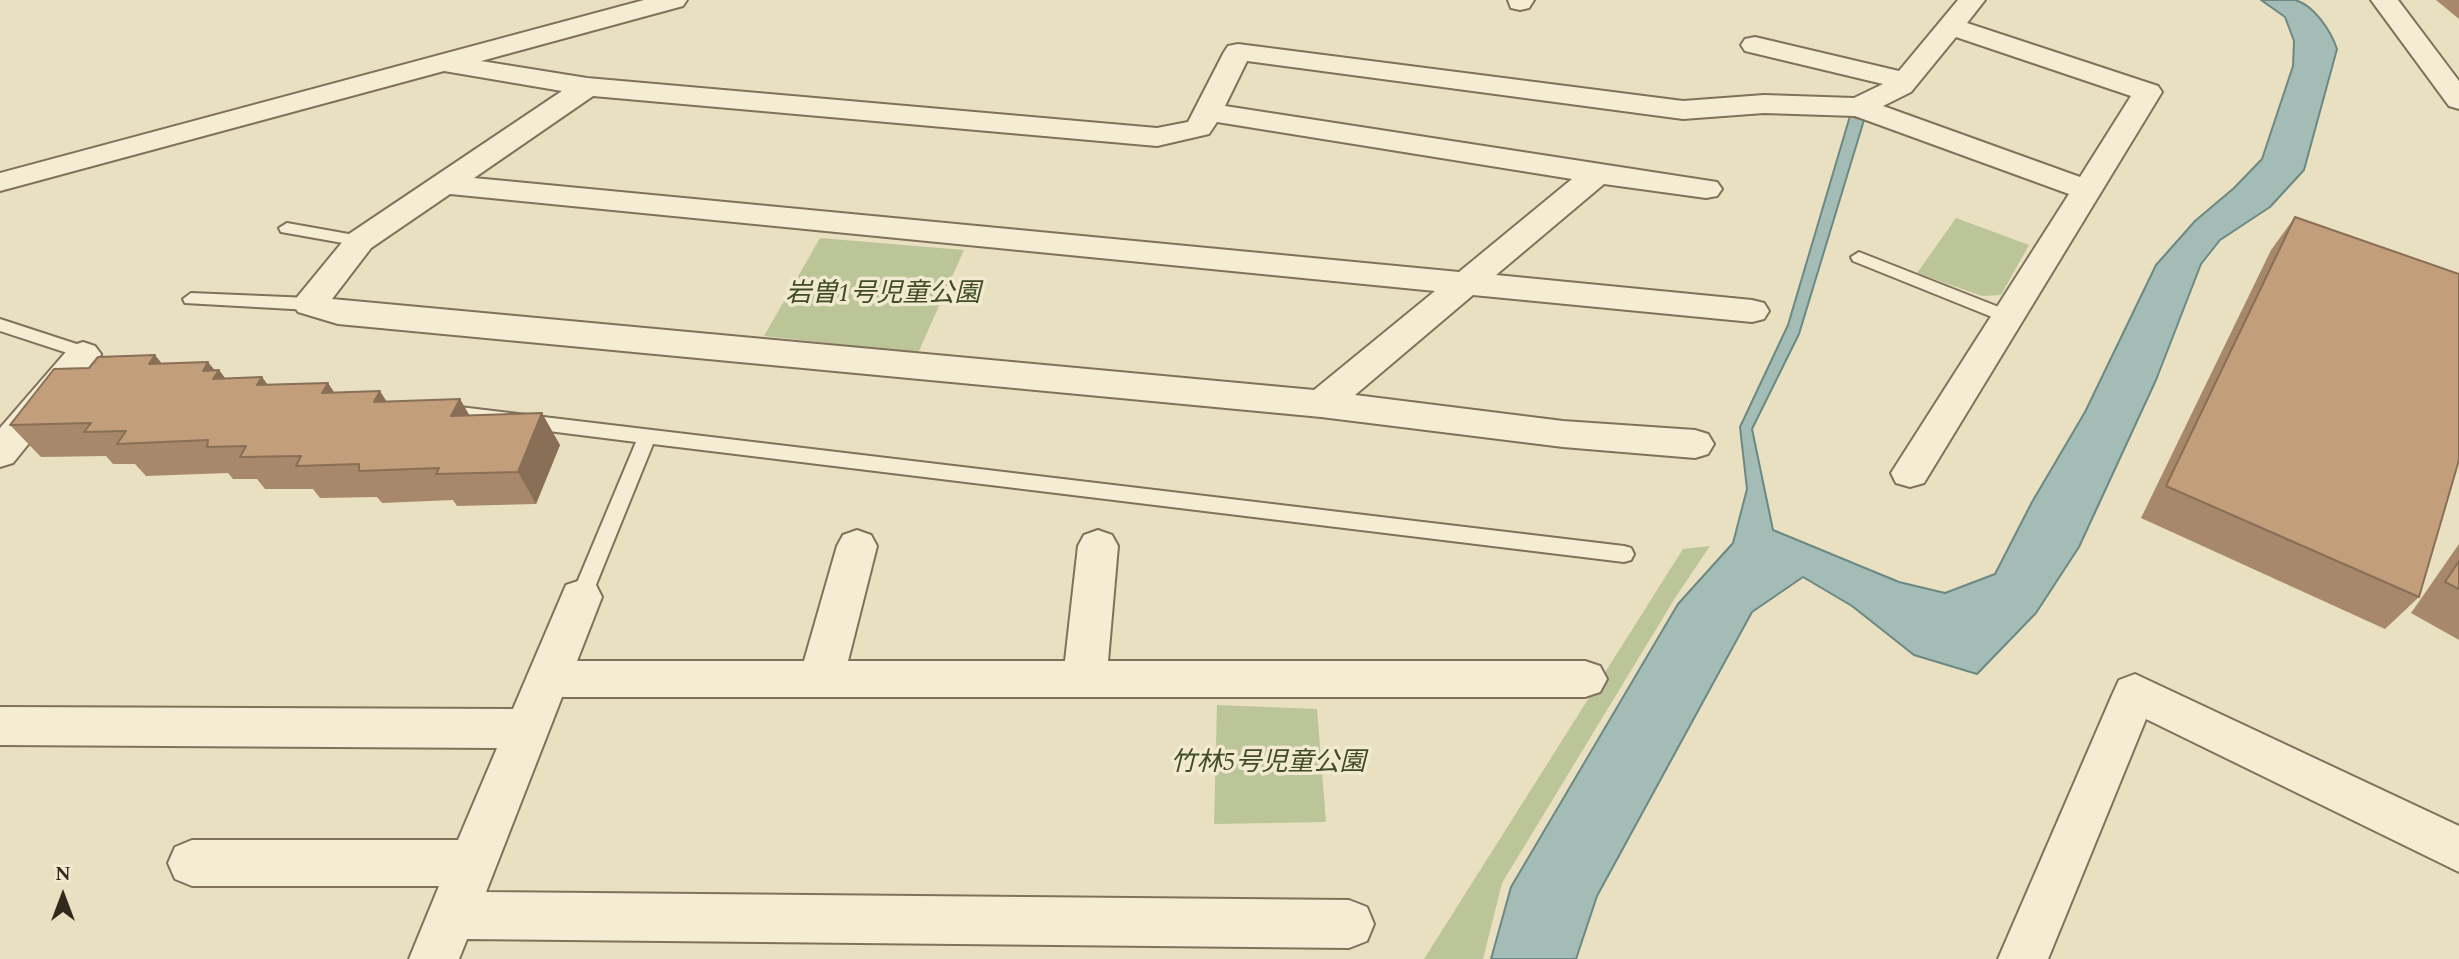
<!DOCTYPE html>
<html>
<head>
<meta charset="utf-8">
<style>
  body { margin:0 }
  #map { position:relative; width:2459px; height:959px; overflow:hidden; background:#e9e0c1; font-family:Spectral,serif }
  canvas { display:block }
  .north { position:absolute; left:28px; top:861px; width:70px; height:70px; -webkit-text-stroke:5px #f1ead0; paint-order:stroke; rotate:0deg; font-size:19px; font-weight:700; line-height:28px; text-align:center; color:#32291d }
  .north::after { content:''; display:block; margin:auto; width:24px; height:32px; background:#32291d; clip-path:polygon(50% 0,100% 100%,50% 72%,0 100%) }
</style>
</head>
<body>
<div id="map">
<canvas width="2459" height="959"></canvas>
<div class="north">N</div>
</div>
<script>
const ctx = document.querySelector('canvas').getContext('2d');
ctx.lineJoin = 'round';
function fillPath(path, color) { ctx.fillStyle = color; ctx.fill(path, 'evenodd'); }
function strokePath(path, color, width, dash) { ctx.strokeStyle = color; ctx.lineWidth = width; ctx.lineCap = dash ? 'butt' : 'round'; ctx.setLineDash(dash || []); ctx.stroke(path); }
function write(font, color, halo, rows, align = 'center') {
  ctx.font = font + ' Spectral,"Noto Sans JP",serif'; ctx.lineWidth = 7; ctx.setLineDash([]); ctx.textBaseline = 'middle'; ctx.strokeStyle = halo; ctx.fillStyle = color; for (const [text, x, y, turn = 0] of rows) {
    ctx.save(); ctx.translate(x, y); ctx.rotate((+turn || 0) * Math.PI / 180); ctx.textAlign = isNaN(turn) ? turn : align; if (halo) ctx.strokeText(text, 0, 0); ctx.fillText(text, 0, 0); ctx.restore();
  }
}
fillPath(new Path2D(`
  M 1956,218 L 2029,245 L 2001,295 L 1982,296 L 1917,273 Z
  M 820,238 L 964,250 L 918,353 L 764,336 Z
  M 1710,546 L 1675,598 L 1502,883 L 1483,959 L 1424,959 L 1683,549 Z
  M 1217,705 L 1317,709 L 1326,822 L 1214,824 Z`), '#bcc597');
const water = new Path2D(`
  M 2261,0 C 2271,0 2285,0 2295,0 C 2314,5 2331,31 2337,49 L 2304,170 L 2270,207 L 2220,240 L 2201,264 L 2156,380 L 2079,547 L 2036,613 L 1977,674 L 1914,655 L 1852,606 L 1803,577 L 1752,612 L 1597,896 L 1576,959 L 1491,959 L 1511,887 L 1678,604 L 1733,543 L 1747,489 L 1740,427 L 1788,325 L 1850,116 L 1864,120 L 1799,334 L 1752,429 L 1773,530 L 1899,582 L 1945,593 L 1995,574 L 2032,502 L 2085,412 L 2156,265 L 2195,221 L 2234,188 L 2262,159 L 2293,66 L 2294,41 L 2285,17 Z`);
fillPath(water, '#a3bcb6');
strokePath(water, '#6c8883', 2);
const lane = new Path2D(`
  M 287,223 L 360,236 L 368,241 L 360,246 L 281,232 L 279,228 Z
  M 1859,252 L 2014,313 L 2017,317 L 2014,321 L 2002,321 L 1853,261 L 1851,257 Z
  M 191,293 L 310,298 L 318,304 L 310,310 L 185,303 L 183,299 Z
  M 0,319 L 98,351 L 101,355 L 92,361 L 0,331 Z
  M 443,405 L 1624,546 L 1631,548 L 1634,554 L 1631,560 L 1624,562 L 653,444 L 591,597 L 588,603 L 581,605 L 574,603 L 571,597 L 636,442 L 437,417 L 434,412 L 437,407 Z`);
const street = new Path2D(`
  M 644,0 L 687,0 L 683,6 L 481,61 L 587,78 L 1157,128 L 1188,122 L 1224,52 L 1228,46 L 1238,44 L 1683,101 L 1764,95 L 1854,98 L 1883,84 L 1745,51 L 1741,45 L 1745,39 L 1755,37 L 1899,71 L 1958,0 L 1985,0 L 1967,23 L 2158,86 L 2162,92 L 1924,483 L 1910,487 L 1896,483 L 1891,473 L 2069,194 L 1855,116 L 1764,113 L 1683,119 L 1247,61 L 1225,106 L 1717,182 L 1722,189 L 1717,196 L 1706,198 L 1604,184 L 1496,275 L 1752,300 L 1764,303 L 1769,311 L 1764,319 L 1752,322 L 1473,295 L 1355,395 L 1563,421 L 1695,430 L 1708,434 L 1714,444 L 1708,454 L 1695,458 L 1563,447 L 1321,417 L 338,324 L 298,312 L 293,304 L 298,296 L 349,234 L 562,91 L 444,71 L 0,191 L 0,173 ZM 1956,37 L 2131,96 L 2080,177 L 1883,106 L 1911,92 ZM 593,96 L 1157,146 L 1209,134 L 1217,122 L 1572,179 L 1459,272 L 474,178 ZM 450,194 L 1435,291 L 1314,390 L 332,299 L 371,248 Z
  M 1508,0 L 1534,0 L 1529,8 L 1520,10 L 1511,8 Z
  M 2371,0 L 2398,0 L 2459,81 L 2459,109 L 2449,106 Z
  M 83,342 L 95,346 L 101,354 L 95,362 L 13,463 L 0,467 L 0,428 L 71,346 Z
  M 857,530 L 871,535 L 877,546 L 848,661 L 1065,661 L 1078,546 L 1084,535 L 1098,530 L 1112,535 L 1118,546 L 1108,661 L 1585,661 L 1600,666 L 1607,679 L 1600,692 L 1585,697 L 562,697 L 486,892 L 1349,900 L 1367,907 L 1374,924 L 1367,941 L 1349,948 L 467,939 L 459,959 L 409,959 L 439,886 L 192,886 L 175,879 L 168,863 L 175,847 L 192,840 L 458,840 L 497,748 L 0,745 L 0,707 L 513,709 L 566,585 L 581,580 L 596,585 L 602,597 L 577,661 L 804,661 L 837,546 L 843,535 Z
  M 2135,674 L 2459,826 L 2459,872 L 2146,719 L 2048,959 L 1998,959 L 2113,693 L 2119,680 Z`);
strokePath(lane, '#80715b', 4);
strokePath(street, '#80715b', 4);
fillPath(lane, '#f5edd3');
fillPath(street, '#f5edd3');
fillPath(new Path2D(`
  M 2436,0 L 2459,0 L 2459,19 Z
  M 2295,217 L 2419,597 L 2385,629 L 2141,518 L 2271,250 Z
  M 155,355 L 162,364 L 219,370 L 225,378 L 268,385 L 328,383 L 334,393 L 387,402 L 460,399 L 469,415 L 560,445 L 536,504 L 457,506 L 453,500 L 382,503 L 377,497 L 320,498 L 313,489 L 265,489 L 257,479 L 233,479 L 228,473 L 146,476 L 135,464 L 113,464 L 106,456 L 41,457 L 10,425 L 89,368 Z
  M 2459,544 L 2459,640 L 2411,613 Z`), '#a8886a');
fillPath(new Path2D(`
  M 155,355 L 181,388 L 149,364 Z
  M 208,362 L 217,373 L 219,370 L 243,403 L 203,371 Z
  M 262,377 L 286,409 L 257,385 Z
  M 328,383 L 350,416 L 322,393 Z
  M 380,391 L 401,424 L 374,402 Z
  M 460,399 L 479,432 L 451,416 Z
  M 542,413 L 560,445 L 536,504 L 518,472 Z`), '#886f56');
const building = new Path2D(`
  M 2295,217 L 2459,274 L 2459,460 L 2419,597 L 2166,486 Z
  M 155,355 L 149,364 L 208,362 L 203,371 L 219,370 L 213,379 L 262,377 L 257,385 L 328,383 L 322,393 L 380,391 L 374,402 L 460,399 L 451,416 L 542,413 L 518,472 L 436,474 L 439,468 L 359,471 L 359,464 L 296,466 L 301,456 L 240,457 L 246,446 L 207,447 L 208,440 L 117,444 L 126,431 L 84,432 L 91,423 L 10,425 L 54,369 L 89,368 L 98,357 Z
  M 2459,561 L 2459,589 L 2445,582 Z`);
fillPath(building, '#c39e7b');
strokePath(building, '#886f56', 2);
write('italic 26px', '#404c26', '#f1ead0', [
  ["岩曽1号児童公園",883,296],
  ["竹林5号児童公園",1268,765]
]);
</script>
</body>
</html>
